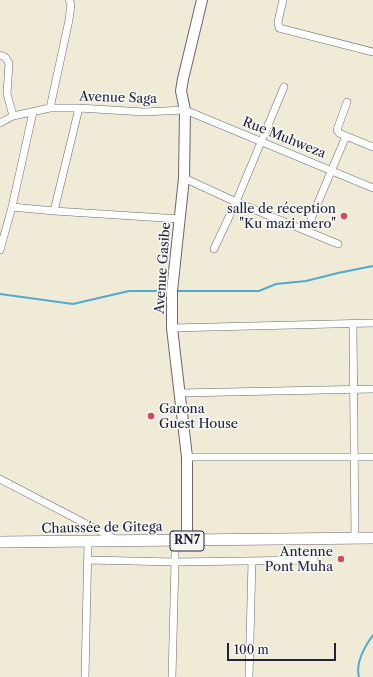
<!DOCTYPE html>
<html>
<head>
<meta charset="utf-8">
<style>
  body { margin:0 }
  #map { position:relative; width:373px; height:677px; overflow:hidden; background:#efebd7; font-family:"Libre Caslon Text",serif }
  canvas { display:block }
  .scale { position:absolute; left:227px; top:643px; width:109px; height:18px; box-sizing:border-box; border:2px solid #22223b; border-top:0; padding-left:5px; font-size:12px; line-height:14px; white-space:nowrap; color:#22223b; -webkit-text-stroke:3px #f6f6f2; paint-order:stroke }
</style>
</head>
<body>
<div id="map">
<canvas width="373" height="677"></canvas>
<div class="scale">100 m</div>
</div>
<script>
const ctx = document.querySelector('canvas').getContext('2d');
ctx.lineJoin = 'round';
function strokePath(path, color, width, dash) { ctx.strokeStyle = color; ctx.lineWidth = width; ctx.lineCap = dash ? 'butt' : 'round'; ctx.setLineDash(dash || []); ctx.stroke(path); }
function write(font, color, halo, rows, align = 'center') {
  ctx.font = font + ' "Libre Caslon Text",serif'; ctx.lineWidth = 3.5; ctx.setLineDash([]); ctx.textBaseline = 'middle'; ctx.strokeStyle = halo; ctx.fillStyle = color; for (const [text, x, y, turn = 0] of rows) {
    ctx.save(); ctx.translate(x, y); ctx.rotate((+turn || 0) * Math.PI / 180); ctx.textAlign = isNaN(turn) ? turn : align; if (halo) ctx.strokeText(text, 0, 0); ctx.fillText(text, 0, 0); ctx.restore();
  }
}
strokePath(new Path2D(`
  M 175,291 L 259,291 L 276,284 L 306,281 L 338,273 L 373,266
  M 0,294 L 73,304 L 129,291 L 169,291
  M 359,677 C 355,662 365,646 373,635`), '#4faacd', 2);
const street = new Path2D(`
  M 283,0 L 278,22 L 279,28 L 373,52
  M 0,55 L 5,57 L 9,63 L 7,94 L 13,116
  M 50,108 L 69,20 L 71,4 L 69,0
  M 0,123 L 13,116 L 50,108 L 79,108 L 144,112 L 185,110 L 373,188
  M 346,136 L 339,133 L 337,130 L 347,102
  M 184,178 L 236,202 L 338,244
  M 12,207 L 54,211 L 180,219
  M 54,211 L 79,108
  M 306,231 L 346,136 L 373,147
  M 214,249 L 236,202 L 284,87
  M 0,250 L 12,207 L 33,112
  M 353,324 L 355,538
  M 172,328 L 373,323
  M 179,393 L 373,389
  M 187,457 L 373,457
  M 0,479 L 117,540
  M 88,560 L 175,562 L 314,560
  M 85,677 L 88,542
  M 172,677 L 175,562 L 175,541
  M 249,677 L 252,561`);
const secondary = new Path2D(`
  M 187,541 L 187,457 L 172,328 L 172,291 L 184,178 L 185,110 L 181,91 L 183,79 L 202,0`);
const primary = new Path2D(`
  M 0,542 L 373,538`);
strokePath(street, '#6a6872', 8);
strokePath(secondary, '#6a6872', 12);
strokePath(primary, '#6a6872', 12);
strokePath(street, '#fff', 7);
strokePath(secondary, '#fff', 10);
strokePath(primary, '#fff', 11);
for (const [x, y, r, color] of [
  [344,216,4,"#d1495b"],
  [151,416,4,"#d1495b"],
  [341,559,4,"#d1495b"]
]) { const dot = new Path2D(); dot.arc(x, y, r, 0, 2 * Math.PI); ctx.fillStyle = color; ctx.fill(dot); strokePath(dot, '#f6f6f2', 1.5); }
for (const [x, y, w] of [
  [187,541,34]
]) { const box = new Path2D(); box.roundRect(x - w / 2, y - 10, w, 20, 3); ctx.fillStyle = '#f6f6f2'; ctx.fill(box); strokePath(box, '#22223b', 1); }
write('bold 12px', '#22223b', null, [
  ["RN7",187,541]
]);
write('13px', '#22223b', '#f6f6f2', [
  ["Avenue Saga",118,98,2],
  ["Rue Muhweza",284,138,22],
  ["Avenue Gasibe",163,268,-86],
  ["Chaussée de Gitega",102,528,-1]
]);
write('13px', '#22223b', '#f6f6f2', [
  ["salle de réception",336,209],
  ["\"Ku mazi mero\"",336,224],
  ["Garona",159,409,"left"],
  ["Guest House",159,424,"left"],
  ["Antenne",333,552],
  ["Pont Muha",333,567]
], 'right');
</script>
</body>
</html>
